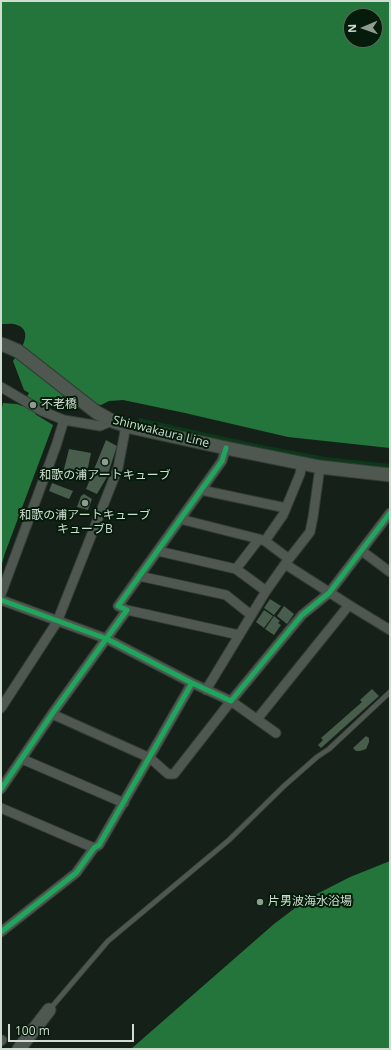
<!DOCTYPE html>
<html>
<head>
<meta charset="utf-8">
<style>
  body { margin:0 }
  #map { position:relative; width:391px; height:1050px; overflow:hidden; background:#152118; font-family:"Open Sans",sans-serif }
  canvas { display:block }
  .frame { position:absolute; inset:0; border:2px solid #d0ded1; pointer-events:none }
  .north { position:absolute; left:343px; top:8px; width:40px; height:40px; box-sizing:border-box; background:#061c0b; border:1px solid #576a5a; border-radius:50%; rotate:268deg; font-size:11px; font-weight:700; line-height:16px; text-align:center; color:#d0ded1 }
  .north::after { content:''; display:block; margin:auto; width:14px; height:18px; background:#8f9c90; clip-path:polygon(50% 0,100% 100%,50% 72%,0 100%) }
  .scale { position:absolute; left:8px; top:1024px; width:126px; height:18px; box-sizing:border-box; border:2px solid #d0ded1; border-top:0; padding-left:5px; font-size:12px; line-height:14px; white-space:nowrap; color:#d0ded1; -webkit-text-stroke:3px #061c0b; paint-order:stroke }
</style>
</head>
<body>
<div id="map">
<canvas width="391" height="1050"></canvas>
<div class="frame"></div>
<div class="north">N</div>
<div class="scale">100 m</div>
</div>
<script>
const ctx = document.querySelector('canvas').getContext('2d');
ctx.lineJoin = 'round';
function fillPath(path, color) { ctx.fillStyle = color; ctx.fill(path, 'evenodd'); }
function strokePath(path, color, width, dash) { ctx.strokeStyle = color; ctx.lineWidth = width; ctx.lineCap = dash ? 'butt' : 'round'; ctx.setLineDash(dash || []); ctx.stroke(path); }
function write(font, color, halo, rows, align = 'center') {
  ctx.font = font + ' "Open Sans","Noto Sans JP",sans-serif'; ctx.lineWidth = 4; ctx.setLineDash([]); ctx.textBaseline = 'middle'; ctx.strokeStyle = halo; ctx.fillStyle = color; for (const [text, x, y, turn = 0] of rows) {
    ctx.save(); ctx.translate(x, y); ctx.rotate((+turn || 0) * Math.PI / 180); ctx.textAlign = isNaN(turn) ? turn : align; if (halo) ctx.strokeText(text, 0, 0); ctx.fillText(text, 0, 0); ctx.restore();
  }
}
fillPath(new Path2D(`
  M 139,418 L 261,445 L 325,457 L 390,464 L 390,469 L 301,457 L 138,424 Z`), '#0c381a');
fillPath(new Path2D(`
  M 1,1 L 390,1 L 390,448 L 288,437 L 185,413 L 123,400 L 109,401 L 101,405 L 80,402 L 57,406 L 48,403 L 40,404 L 35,414 L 53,425 L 5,553 L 1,567 L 1,412 L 3,403 L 17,404 L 22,406 L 29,393 L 24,390 L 13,361 C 19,353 35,331 17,325 C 13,323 6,324 1,324 ZM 351,16 L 375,16 L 375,40 L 351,40 Z
  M 390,861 L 390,1049 L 131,1049 L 274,924 L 307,899 L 350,877 Z`), '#24753b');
fillPath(new Path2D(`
  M 106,440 L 117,446 L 107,477 L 97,494 L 86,489 Z
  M 69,449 L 91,453 L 86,477 L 63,473 Z
  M 52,483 L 73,491 L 69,499 L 49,491 Z
  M 84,494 L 92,499 L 88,510 L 77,507 L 81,496 Z
  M 270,599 L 281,606 L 274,615 L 264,608 Z
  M 284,606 L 294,614 L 287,624 L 277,616 Z
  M 264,610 L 273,616 L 264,628 L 256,622 Z
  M 274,616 L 280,621 L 278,623 L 281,625 L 274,635 L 265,629 Z
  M 372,689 L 379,696 L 321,748 L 318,745 L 323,740 L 321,738 L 362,702 L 360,700 Z
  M 366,736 L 369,738 L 369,742 L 366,749 L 360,751 L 356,751 L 353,748 Z`), '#485d4c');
const lane = new Path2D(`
  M 50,1009 L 108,941 L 229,840 L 284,786 L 317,757 L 329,749 L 390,692`);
const street = new Path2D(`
  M 1,387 L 42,411 L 64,420 L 56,446 L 1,594
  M 64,420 L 100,426 L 112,421
  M 201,490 L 286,508 L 300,474 L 302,464
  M 180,519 L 259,539
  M 265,541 L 289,559
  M 158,551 L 236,569 L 259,539 L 265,541 L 283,515 L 286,508
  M 362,551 L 390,572
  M 285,564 L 310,532 L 313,517 L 320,467
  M 139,576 L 226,595 L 251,615
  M 1,600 L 107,639 L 192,683 L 231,701 L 302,615 L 329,593 L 390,513
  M 349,605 L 390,630
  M 127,610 L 239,635
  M 206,690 L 266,591 L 236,569
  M 1,708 L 57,622 L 118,468 L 126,426
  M 52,714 L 150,758 L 168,774 L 174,774 L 231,701 L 276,733
  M 258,718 L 349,605 L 285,564 L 266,591
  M 22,759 L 124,803
  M 1,789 L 52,714 L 127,610 L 118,606 L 222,461 L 226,448
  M 1,808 L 94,848
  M 1,932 L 76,873 L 94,848 L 99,845 L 192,683
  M 1,1041 L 2,1040`);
const secondary = new Path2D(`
  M 1,344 L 4,345 L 18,351 L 96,412 L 112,421 L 126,426 L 226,448 L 320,467 L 390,475
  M 19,1049 L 49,1010`);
strokePath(lane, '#333c35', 6);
strokePath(street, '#333c35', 11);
strokePath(secondary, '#333c35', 15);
strokePath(lane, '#4e5850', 4.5);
strokePath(street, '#4e5850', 9);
strokePath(secondary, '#4e5850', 13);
strokePath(new Path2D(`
  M 1,600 L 107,639 L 192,683 L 231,701 L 302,615 L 329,593 L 390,513
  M 1,789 L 52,714 L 127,610 L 118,606 L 222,461 L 226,448
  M 1,932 L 76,873 L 94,848 L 99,845 L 192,683`), '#20a55d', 5);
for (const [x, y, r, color] of [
  [33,405,4,"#8f9c90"],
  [105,462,4,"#8f9c90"],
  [85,503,4,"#8f9c90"],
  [260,902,4,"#8f9c90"]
]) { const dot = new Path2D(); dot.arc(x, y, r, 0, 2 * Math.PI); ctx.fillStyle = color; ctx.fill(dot); strokePath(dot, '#061c0b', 1.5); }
write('12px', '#d0ded1', '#061c0b', [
  ["不老橋",41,405],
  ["和歌の浦アートキューブ",105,476,"center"],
  ["和歌の浦アートキューブ",85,516,"center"],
  ["キューブB",85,530,"center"],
  ["片男波海水浴場",268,902]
], 'left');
write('12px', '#d0ded1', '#061c0b', [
  ["Shinwakaura Line",161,432,14]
]);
</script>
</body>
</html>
